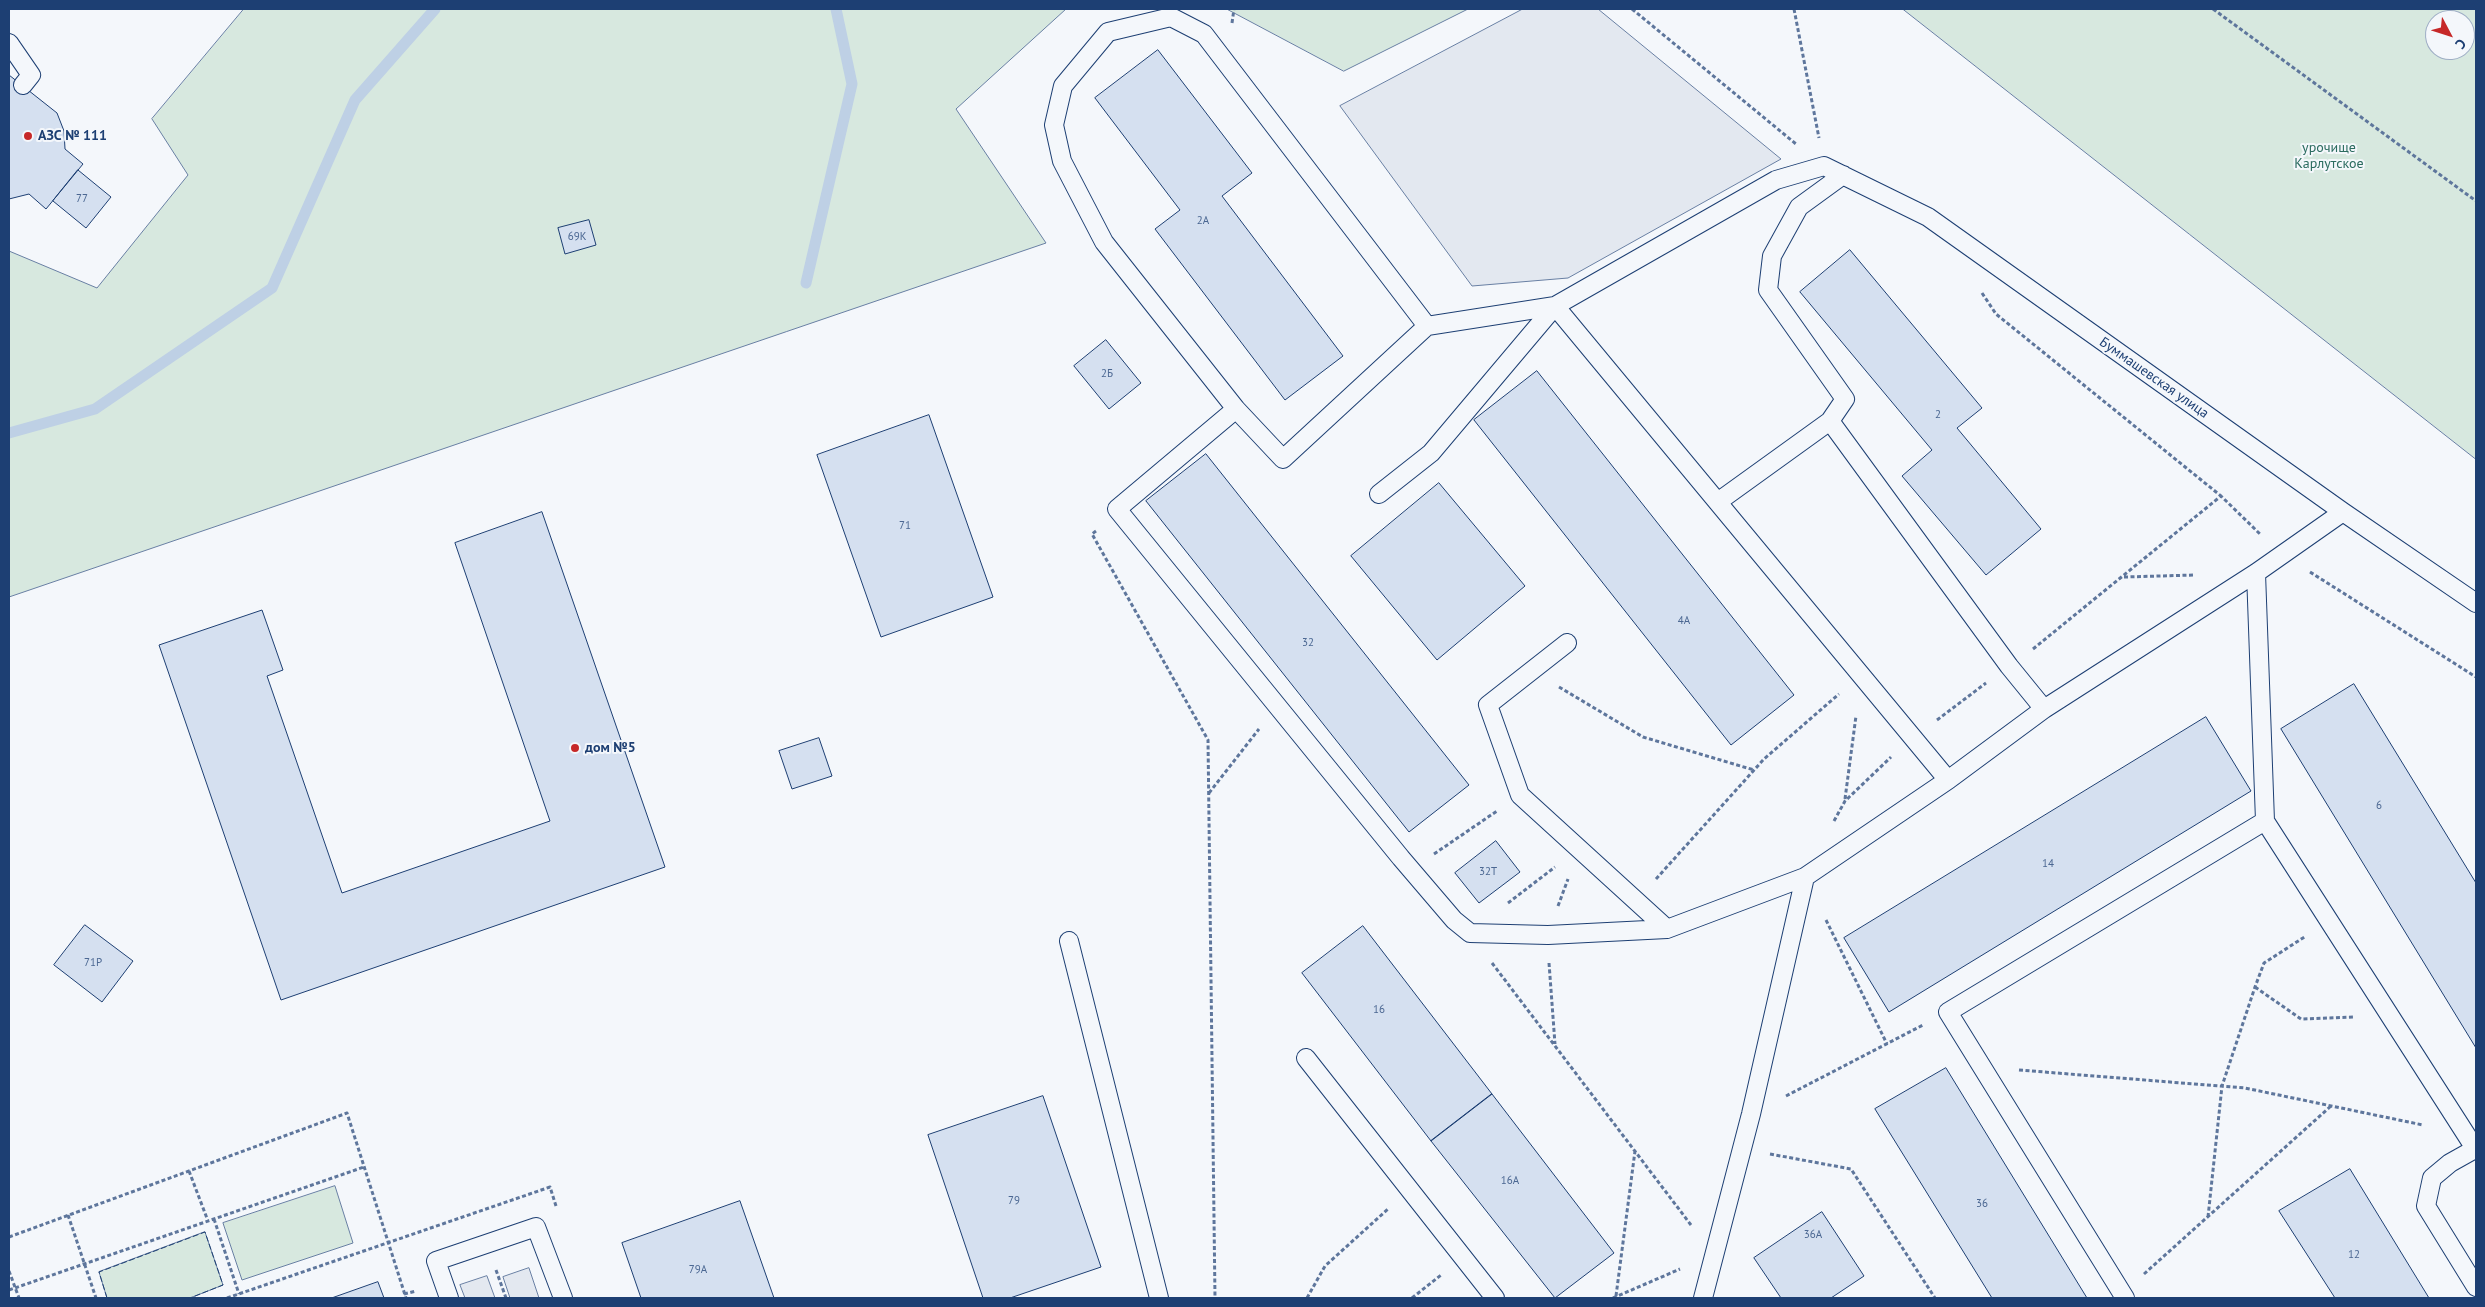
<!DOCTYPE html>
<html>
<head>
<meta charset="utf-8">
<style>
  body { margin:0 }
  #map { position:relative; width:2485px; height:1307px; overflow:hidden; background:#f4f7fb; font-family:"PT Sans",sans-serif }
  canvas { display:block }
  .frame { position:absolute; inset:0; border:10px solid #1d3f73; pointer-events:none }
  .north { position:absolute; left:2425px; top:10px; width:50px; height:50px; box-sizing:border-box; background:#f4f7fb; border:1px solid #9eadc5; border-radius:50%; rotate:130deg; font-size:14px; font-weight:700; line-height:20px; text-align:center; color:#1d3f73 }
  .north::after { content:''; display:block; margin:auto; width:18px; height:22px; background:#c62828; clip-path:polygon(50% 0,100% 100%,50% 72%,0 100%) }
</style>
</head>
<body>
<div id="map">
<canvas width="2485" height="1307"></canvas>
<div class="frame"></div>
<div class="north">С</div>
</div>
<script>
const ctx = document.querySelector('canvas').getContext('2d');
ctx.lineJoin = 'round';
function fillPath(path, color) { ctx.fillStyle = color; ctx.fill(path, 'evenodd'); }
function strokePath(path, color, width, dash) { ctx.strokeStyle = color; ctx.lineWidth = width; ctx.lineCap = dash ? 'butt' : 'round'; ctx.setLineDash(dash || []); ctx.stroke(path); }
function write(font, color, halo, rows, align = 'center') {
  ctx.font = font + ' "PT Sans",sans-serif'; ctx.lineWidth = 4; ctx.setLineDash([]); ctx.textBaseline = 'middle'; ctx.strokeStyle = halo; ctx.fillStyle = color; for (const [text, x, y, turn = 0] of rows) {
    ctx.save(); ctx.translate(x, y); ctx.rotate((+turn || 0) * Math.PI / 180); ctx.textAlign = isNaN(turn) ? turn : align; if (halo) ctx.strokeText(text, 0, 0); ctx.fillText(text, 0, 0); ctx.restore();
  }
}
const green = new Path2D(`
  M 244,9 L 1066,9 L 956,109 L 1046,243 L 9,597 L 9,251 L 97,288 L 188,175 L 152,119 Z
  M 1227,9 L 1468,9 L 1344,71 Z
  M 1903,9 L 2476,9 L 2476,459 ZM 2435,20 L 2465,20 L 2465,50 L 2435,50 Z
  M 335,1186 L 353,1243 L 242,1280 L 223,1223 Z
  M 205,1232 L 223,1285 L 190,1298 L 107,1298 L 99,1272 Z`);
fillPath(green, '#d7e8df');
strokePath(green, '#687fa3', 1);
const parking = new Path2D(`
  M 1523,9 L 1598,9 L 1781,159 L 1568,278 L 1472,286 L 1340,106 Z
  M 529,1268 L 539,1298 L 510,1298 L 503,1277 Z
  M 487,1276 L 495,1298 L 465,1298 L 460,1285 Z`);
fillPath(parking, '#e3e8f0');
strokePath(parking, '#687fa3', 1);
strokePath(new Path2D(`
  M 806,283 L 852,84 L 836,9
  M 9,433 L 95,409 L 272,288 L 355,100 L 435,9`), '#bed0e5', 11);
const building = new Path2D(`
  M 1158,50 L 1252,173 L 1222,196 L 1343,356 L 1285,400 L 1155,229 L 1180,210 L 1095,98 Z
  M 9,75 L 57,113 L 64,131 L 65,149 L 83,164 L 46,209 L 29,194 L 9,199 Z
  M 78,170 L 111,197 L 86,228 L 53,201 Z
  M 589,220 L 596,245 L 565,254 L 558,228 Z
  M 1850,250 L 1982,408 L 1957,428 L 2041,529 L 1986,575 L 1902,476 L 1932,450 L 1800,292 Z
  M 1106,340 L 1141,383 L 1109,409 L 1074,366 Z
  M 1537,371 L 1794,695 L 1731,745 L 1474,420 Z
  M 929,415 L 993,597 L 881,637 L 817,455 Z
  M 1206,454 L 1469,785 L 1409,832 L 1146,501 Z
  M 1439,483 L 1525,586 L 1437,660 L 1351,556 Z
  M 542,512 L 665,867 L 281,1000 L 159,645 L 262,610 L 283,670 L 267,676 L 342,893 L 550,821 L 455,543 Z
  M 2354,684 L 2476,883 L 2476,1048 L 2281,729 Z
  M 2206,717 L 2251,791 L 1889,1012 L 1844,938 Z
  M 819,738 L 832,776 L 792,789 L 779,751 Z
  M 1496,841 L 1520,872 L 1479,903 L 1455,873 Z
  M 85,925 L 133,961 L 102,1002 L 54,965 Z
  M 1363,926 L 1492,1094 L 1431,1141 L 1302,973 Z
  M 1946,1068 L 2087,1298 L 1992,1298 L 1875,1109 Z
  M 1492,1094 L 1614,1253 L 1555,1298 L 1431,1141 Z
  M 1043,1096 L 1101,1267 L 1010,1298 L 983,1298 L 928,1135 Z
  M 2350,1169 L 2429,1298 L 2335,1298 L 2279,1211 Z
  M 740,1201 L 774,1298 L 641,1298 L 622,1243 Z
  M 1822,1212 L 1864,1276 L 1831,1298 L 1781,1298 L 1754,1258 Z
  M 378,1282 L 384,1298 L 332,1298 Z`);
fillPath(building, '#d5e0f0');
strokePath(building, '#1d3f73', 1);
const service = new Path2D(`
  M 9,43 L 31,75 L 23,85
  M 1427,326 L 1283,459 L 1236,409 L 1104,242 L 1062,161 L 1054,125 L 1063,86 L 1108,32 L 1171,17 L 1204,34 L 1427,326 L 1555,306 L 1776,180 L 1824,166 L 1928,217 L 2343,512 L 2476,603
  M 1236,409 L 1117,509 L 1401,858 L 1454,920 L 1470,933 L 1548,935 L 1667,929 L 1805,877
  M 1830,421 L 1845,399 L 1768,290 L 1772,256 L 1799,207 L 1843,175
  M 1379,494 L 1431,453 L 1555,306 L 1948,780
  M 1719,501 L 1830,421 L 2009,666 L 2044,709
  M 1567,643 L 1488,705 L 1520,795 L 1667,929
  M 2265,821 L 2476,1150
  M 1069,941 L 1159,1298
  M 1306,1058 L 1495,1298
  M 2475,1149 L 2450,1163 L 2432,1178 L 2426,1206 L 2476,1287
  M 449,1298 L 436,1261 L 536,1227 L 563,1298
  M 1703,1298 L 1751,1114 L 1805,877 L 1948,780 L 2044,709 L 2256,573 L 2343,512
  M 2125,1298 L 1948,1012 L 2265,821 L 2256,573`);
strokePath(service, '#1d3f73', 20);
strokePath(new Path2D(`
  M 1632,9 L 1796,144
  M 1794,9 L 1819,138
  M 2213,9 L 2476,201
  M 1232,23 L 1234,9
  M 1982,293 L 1996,314 L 2221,496
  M 1096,531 L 1092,534 L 1208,740 L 1215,1298
  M 2310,572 L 2476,677
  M 2124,577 L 2195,575
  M 2033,649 L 2221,496 L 2261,535
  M 1559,687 L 1643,737 L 1754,770
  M 1937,720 L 1986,683
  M 1209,793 L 1259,729
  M 1845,799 L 1856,716
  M 1834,821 L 1845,801 L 1891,757
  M 1434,854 L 1497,811
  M 1656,879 L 1764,759 L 1839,694
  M 1508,903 L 1555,867
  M 1558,906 L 1568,879
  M 1826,920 L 1887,1044
  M 1492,963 L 1691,1225
  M 1549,963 L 1555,1044
  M 2255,987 L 2301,1019 L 2355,1017
  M 2019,1070 L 2245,1088 L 2423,1125
  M 1786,1096 L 1923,1025
  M 1770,1154 L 1851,1169 L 1935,1298
  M 189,1171 L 208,1221
  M 68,1215 L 96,1298
  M 2208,1217 L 2222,1086 L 2255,987 L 2264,963 L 2306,936
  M 214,1219 L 239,1294
  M 9,1237 L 347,1113 L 406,1298
  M 496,1270 L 506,1298
  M 9,1271 L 19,1298
  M 2144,1274 L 2331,1106
  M 9,1290 L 364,1167
  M 404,1294 L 416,1291
  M 1616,1296 L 1635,1151
  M 227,1298 L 550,1187 L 556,1206
  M 1307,1298 L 1325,1266 L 1388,1209
  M 1412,1298 L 1441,1275
  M 1613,1298 L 1680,1269`), '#5e769c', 3, [4, 2.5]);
strokePath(service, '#f4f7fb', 18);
strokePath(new Path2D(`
  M 107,1298 L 99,1272 L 205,1232 L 223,1285 L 190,1298`), '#1d3f73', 1, [6, 2.5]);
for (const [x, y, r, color] of [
  [28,136,5,"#c62828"],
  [575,748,5,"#c62828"]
]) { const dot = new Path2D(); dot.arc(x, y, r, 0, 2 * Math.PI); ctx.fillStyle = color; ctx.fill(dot); strokePath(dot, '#f4f7fb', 2); }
write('11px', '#4b6792', null, [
  ["77",82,199],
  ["2А",1203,221],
  ["69К",577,237],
  ["2Б",1107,374],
  ["2",1938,415],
  ["71",905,526],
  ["4А",1684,621],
  ["32",1308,643],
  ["6",2379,806],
  ["14",2048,864],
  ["32Т",1488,872],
  ["71Р",93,963],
  ["16",1379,1010],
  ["16А",1510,1181],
  ["79",1014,1201],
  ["36",1982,1204],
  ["36А",1813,1235],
  ["12",2354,1255],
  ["79А",698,1270]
]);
write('bold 14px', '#1d3f73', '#f4f7fb', [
  ["АЗС № 111",38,136],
  ["дом №5",585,748]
], 'left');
write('14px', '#2c6c60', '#f4f7fb', [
  ["урочище",2329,148],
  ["Карлутское",2329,164]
]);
write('14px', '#1d3f73', '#f4f7fb', [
  ["Буммашевская улица",2154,378,35]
]);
</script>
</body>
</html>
